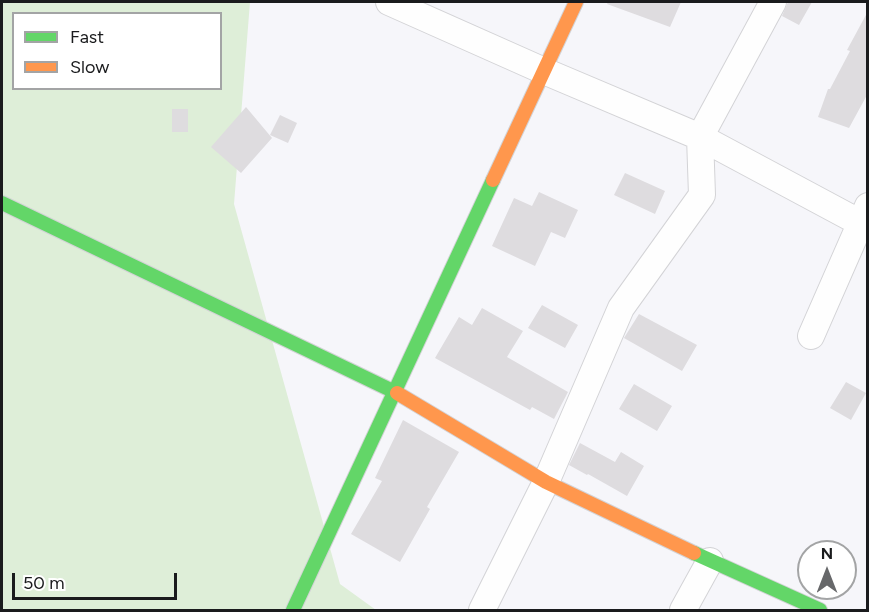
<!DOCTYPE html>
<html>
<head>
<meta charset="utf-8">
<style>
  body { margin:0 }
  #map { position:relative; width:869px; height:612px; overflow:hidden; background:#f6f6fa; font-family:Figtree,sans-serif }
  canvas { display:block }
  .frame { position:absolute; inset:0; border:3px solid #1a1b1d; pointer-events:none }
  .legend { position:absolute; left:12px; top:12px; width:210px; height:78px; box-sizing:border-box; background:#fff; border:2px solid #a3a4a5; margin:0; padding:8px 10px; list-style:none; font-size:18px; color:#1a1b1d }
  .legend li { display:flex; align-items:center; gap:12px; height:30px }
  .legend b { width:30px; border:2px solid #a3a4a5 }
  .north { position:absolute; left:797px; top:540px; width:60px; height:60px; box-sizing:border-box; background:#fff; border:2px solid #a3a4a5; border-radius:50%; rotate:0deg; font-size:16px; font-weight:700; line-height:24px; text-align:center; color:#1a1b1d }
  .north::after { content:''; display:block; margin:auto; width:21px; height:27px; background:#67686a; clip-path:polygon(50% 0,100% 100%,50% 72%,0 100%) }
  .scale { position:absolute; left:12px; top:573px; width:165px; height:27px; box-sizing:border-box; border:3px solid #1a1b1d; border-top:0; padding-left:8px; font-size:18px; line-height:21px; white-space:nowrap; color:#1a1b1d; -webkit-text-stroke:4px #fff; paint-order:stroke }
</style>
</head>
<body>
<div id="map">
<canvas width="869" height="612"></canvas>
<div class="frame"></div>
<ul class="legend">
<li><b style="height:8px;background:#63d668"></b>Fast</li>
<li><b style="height:8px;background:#ff974d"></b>Slow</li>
</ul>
<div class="north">N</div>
<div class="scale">50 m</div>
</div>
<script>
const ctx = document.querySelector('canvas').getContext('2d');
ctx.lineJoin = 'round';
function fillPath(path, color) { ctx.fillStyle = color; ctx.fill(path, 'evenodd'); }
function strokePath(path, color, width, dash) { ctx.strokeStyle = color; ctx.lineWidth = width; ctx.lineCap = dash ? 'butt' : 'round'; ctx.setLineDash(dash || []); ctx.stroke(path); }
fillPath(new Path2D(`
  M 2,2 L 250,2 L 234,204 L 340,584 L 376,610 L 2,610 ZM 14,14 L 220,14 L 220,88 L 14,88 Z`), '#deeed8');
fillPath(new Path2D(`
  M 608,2 L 681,2 L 670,27 L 607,4 Z
  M 788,2 L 812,2 L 799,25 L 782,16 Z
  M 867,13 L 867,95 L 849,128 L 818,117 L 828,89 L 830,89 L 850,51 L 847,50 Z
  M 246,107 L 272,138 L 241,173 L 211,147 Z
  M 172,109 L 188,109 L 188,132 L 172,132 Z
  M 280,115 L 297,123 L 288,143 L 270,135 Z
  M 625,173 L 665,191 L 655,214 L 614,195 Z
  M 539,192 L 578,210 L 565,238 L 551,232 L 535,266 L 492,246 L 514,198 L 532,206 Z
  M 542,305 L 578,325 L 565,348 L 528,328 Z
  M 482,308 L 523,331 L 507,357 L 568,392 L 554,419 L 532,407 L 530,410 L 435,358 L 459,317 L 472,325 Z
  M 639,314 L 697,345 L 682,371 L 624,338 Z
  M 846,382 L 866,393 L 851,420 L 830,408 Z
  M 634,384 L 672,406 L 657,431 L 619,409 Z
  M 403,420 L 459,452 L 427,507 L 430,509 L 400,562 L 351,534 L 382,481 L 375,478 Z
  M 580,443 L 615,462 L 621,452 L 644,466 L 627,496 L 588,474 L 587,475 L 569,465 Z`), '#dedcdf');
const street = new Path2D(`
  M 389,2 L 544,71 L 700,137 L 868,227
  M 811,336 L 868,206
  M 482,610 L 546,482 L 621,308 L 702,195 L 700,137 L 773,2
  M 683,610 L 710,561`);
const fast = new Path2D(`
  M 2,203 L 397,393
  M 694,553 L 820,610
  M 293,610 L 493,180`);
const slow = new Path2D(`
  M 493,180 L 576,2
  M 397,393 L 546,482 L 694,553`);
strokePath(street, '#d3d3d6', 28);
strokePath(fast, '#d3d3d6', 16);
strokePath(slow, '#d3d3d6', 16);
strokePath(street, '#fefefe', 26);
strokePath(fast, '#63d668', 14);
strokePath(slow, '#ff974d', 14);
</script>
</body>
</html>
